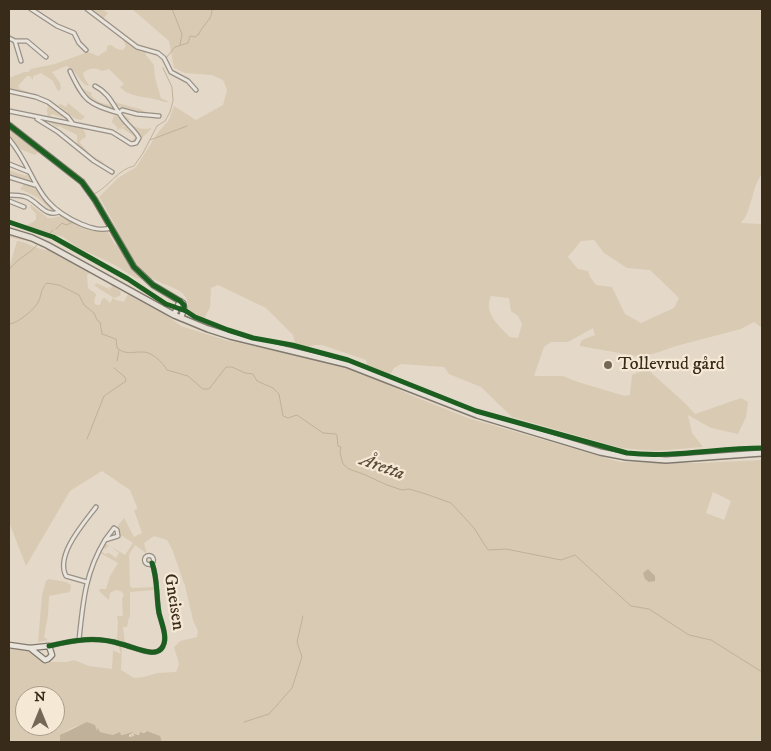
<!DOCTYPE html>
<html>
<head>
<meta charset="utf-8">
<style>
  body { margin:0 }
  #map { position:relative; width:771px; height:751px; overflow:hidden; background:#e4d9c8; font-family:"IM FELL DW Pica",serif }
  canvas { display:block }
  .frame { position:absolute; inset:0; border:10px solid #382b1a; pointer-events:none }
  .north { position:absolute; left:15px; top:686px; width:50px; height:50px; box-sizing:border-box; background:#f5e8d4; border:1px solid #a99c8a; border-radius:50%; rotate:0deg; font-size:14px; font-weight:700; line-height:20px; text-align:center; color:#382b1a }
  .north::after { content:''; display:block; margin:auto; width:18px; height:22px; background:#746857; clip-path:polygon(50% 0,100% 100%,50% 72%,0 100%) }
</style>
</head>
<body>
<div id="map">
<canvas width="771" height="751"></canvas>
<div class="frame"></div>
<div class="north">N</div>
</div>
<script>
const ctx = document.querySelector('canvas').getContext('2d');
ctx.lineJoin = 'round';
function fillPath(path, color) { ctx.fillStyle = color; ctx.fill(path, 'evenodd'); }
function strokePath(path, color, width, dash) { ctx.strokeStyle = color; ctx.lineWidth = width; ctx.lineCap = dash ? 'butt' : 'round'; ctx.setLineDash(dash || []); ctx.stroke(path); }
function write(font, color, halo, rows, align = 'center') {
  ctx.font = font + ' "IM FELL DW Pica",serif'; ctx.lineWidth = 4.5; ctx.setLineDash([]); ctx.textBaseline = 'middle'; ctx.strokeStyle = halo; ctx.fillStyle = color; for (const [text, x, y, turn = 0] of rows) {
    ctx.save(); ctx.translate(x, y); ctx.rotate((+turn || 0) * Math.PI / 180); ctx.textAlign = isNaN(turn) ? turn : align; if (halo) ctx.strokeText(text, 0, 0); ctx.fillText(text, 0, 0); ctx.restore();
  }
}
fillPath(new Path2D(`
  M 90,9 L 102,9 L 108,13 L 103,19 Z
  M 132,9 L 762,9 L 762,174 C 751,188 753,209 741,223 L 762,224 L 762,328 L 754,322 L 741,329 L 676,346 L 653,354 L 636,356 L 580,346 L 580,344 L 582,340 L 595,335 L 593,328 L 568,342 L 551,342 L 544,347 L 534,376 L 563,376 L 578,382 L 625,396 L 630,395 L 632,375 L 647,369 L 685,403 L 695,414 L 741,398 L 748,402 L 746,417 L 738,434 L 711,428 L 688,415 L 692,433 L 703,447 L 655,451 L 621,448 L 512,417 L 481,387 L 449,374 L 444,367 L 401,364 L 394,368 L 390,375 L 367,365 L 366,360 L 322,345 L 314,345 L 308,347 L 295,344 L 293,335 L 266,308 L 218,285 L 211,288 L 210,307 L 204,319 C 196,316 191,313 186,305 L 188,305 C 188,288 163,286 152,278 L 151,280 C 126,257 117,225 99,197 L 118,178 L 136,167 L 159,131 L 169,120 L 174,106 L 196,120 L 223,105 L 227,90 L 223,80 L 212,75 L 185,73 L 174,68 L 169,41 ZM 594,240 L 604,253 L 627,268 L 650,270 L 679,298 L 674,308 L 641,323 L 625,314 L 612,287 L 596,285 L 590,277 L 588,271 L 578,269 L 568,257 L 581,241 ZM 491,296 L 509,298 L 511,311 L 518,316 L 522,324 L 518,338 L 510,337 C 499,326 483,313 491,296 Z
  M 125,39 L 131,45 L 145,51 L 146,55 L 154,65 L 155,78 L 161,98 L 169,102 C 164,103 163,101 158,100 C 145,96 130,98 120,87 L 124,84 C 119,79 114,74 109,69 L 102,71 C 95,67 89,68 83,73 L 84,77 L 89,85 L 88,86 C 78,82 78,71 66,66 L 52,72 L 60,83 L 61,89 L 58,91 L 52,80 L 41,73 L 33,76 L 33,80 L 30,76 L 27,76 L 18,86 L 20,89 L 29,92 L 29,94 L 9,90 L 9,78 L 24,72 L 29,72 L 30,69 L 55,64 L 88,52 L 98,56 L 107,50 L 107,46 L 111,45 L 117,49 L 123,50 L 126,46 L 123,40 Z
  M 81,87 L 85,90 L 92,93 L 91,95 C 101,108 109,100 115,110 L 90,101 Z
  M 114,102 L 140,109 L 147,113 C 136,112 122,111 114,102 Z
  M 68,103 L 85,117 L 81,120 L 74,118 L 58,105 L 61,104 L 66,107 Z
  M 48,106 L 61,113 L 69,120 L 68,122 L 64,118 L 52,114 L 48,118 L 47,111 Z
  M 125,113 L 124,115 L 130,119 L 128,121 C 135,129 143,130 152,128 L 141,139 C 137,129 127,124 122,115 Z
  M 114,115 L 119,117 L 125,125 L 121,127 L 127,126 L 137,137 L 136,142 L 132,142 L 135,137 L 122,128 L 120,131 L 121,127 L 117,131 L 117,127 L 112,122 Z
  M 46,120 L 82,128 L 85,132 L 86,137 L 81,140 L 80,143 L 91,155 L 103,162 L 101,165 L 79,148 L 77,145 L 77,135 L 59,126 L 57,127 Z
  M 9,128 L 39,151 L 35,155 C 19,148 9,148 9,128 Z
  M 9,170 L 26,176 L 27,173 L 33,183 L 9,176 Z
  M 24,184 L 35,187 L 54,212 L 49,211 L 49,208 L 37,197 L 20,189 Z
  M 30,204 L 48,218 L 52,218 L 61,216 L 89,228 L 108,232 L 115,245 L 116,244 L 131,267 L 143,279 L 136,278 L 113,264 L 77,247 L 63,237 L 26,226 L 36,220 L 36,214 L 31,208 Z
  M 9,233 L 37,242 L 91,272 L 87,275 L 88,288 L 96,294 L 94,303 L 97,305 L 100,305 L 102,299 L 105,298 L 110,303 L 113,298 L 116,300 L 124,302 L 128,294 L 137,296 L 157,308 L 181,326 L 225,340 L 277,351 L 279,349 L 333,362 L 366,373 L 408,394 L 468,418 L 620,462 L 698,463 L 762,460 L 762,742 L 162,742 L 159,736 L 147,731 L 129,737 L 133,733 L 113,735 L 100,732 L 99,727 L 97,731 L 96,728 C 85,721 68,727 60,737 L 60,742 L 9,742 L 9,647 L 29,651 L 40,660 L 47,662 L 67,662 L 74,660 L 89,666 L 112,669 L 113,650 L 121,654 L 119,647 L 114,644 L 122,646 L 121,670 L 134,678 L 144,677 L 157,673 L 176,672 L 179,664 L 174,647 L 180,641 L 197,637 L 198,631 L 193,620 L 185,586 L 172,549 L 167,540 L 154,536 L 144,543 L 147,554 L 135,545 L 129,555 L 130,586 L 132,588 L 154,587 L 155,590 L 130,592 L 130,617 L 129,617 L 127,627 L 123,627 L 125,643 L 110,639 L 117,639 L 118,622 L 117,616 L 123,616 L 122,599 L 124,595 L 121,591 L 116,590 L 110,593 L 109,600 L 100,592 L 99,589 L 106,589 L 110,576 L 118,563 L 100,553 L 101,551 L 105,554 L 109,553 L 116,558 L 119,553 L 109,545 L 106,549 L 102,547 L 105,543 L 125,555 L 133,543 L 121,535 L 117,527 L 124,518 L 134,537 L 142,533 L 134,510 L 137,509 L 137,507 L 130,490 L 102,471 L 70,491 L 26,566 L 9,522 L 9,268 L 17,241 C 28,242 37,250 48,250 L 31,242 L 9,237 ZM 713,492 L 731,501 L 724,520 L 706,513 ZM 25,696 L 55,696 L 55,726 L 25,726 Z
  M 110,282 L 121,292 L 120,296 L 114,298 L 95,286 L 96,283 L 111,290 L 108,287 L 112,288 Z
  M 49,579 L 66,582 L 71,585 L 70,592 L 49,596 L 48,615 L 44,637 L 48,640 L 38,642 L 42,595 L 46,581 Z`), '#d9cab3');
fillPath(new Path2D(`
  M 648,569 L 655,576 L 655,581 L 649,582 L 645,579 L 643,573 Z
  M 87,722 L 95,725 L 97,731 L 98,727 L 100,732 L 113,735 L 120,732 L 121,735 L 134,732 L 129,735 L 129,737 L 134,736 L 134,734 L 139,735 L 140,732 L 144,733 L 147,731 L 160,736 L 162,742 L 60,742 L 60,735 Z`), '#c0b19a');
strokePath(new Path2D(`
  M 172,9 L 182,34 L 180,45
  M 166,58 L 175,47 L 188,43 L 190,36 L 195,37 L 199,34 C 202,25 213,20 212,9
  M 150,140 L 187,126
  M 94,194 C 109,187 118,169 134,166 L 143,153 L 157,126 L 165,121 L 170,112 L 173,101 L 172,87 L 163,68
  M 56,229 L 62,223 L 66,225 L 71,223
  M 49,234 L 53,230
  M 9,270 C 18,257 29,255 37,245
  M 9,324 C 17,324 32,311 37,304 C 42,297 40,289 47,283 L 59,285 L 79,295 L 84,305 L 94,313 L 97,320 L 100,322 L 102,334 L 116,339 L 117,348 C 126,355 131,352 141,352 C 152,351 162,362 167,370 L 188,376 L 203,389 L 209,389 L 226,367 L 232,367 L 245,373 L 253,374 L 257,381 L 273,388 L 279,394 L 283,416 L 288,418 L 297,415 L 323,433 L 336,434 L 337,436 L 338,446 L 341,447 L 340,453 L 343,464 L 349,469 L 363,474 L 387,485 L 402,490 L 409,489 L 426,494 L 451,503 L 474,528 L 488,550 L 506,549 L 561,560 L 575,555 L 631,606 L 649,609 L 689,635 L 711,640 L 762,672
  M 117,361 L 119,350
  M 87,439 L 104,396 L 126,381 L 125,377 L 114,368
  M 244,722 L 269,714 L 292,688 L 302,657 L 297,642 L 303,616`), '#c0b19a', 1);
const street = new Path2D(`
  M 31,9 L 57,26 L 74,33 L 79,43 L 86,50
  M 87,9 L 137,47 L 158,53 L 164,58 L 171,72 L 188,81 L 196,90
  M 9,38 L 15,41 L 21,61
  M 15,41 L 27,41 L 46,57
  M 70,71 C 84,101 88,104 119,113 L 122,110 L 137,114 L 159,116
  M 9,91 L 36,97 L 48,102 L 68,117 L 73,124
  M 9,111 L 112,132 L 131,144 L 136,143 L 139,138 C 135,130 126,124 121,116 C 113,105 109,93 95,86
  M 37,119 L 58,132 L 94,161 L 112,172
  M 9,139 C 38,174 32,203 81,224 C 91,228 100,231 111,228
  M 9,164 L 29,172
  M 9,177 L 35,185
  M 9,195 C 14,195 20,195 26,197 C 38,201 45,218 59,212
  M 9,201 L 24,207
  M144.5 560a4.5 4.5 0 1 1 9 0a4.5 4.5 0 1 1-9 0Z
  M 87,582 L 66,576 C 55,555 84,523 96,507
  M 79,640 C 83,602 85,573 105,540 L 118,536 L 117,530 L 114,528 L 105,540
  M 49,646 C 74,640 96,636 121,644 C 130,646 140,651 150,652 C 155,653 161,651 163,646 C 168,637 161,622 159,613 C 156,596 158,579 152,563`);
const secondary = new Path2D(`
  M 9,125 L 82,182 L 95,200 L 134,267 L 153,285 L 183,303 L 184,308 L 181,318
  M 174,315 L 180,301
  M 9,645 L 30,648 L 49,646 L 52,655 L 48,659 L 45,660 L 30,648`);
const primary = new Path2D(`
  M 9,231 L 32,238 L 47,245 L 174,315 L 208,329 L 230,336 L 346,364 L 477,415 L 600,452 L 626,457 L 666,460 L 762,453`);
strokePath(street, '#999085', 5.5);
strokePath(secondary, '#80796e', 7);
strokePath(primary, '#80796e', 8);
strokePath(street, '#e9e4dc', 3);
strokePath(secondary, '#e9e4dc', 4.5);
strokePath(primary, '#e6dfd6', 5);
strokePath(new Path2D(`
  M 9,125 L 82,182 L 95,200 L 134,267 L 153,285 L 180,301 L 184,305 L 184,308
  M 9,222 L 53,237 L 128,279 L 166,304 L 186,311 L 195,317 L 228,330 L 253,338 L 292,345 L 348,360 L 476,411 L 627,453 C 673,458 717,448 762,448
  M 49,646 C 74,640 96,636 121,644 C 130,646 140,651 150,652 C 155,653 161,651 163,646 C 168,637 161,622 159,613 C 156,596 158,579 152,563`), '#1b5e20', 5);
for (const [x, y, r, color] of [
  [608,365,5,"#746857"]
]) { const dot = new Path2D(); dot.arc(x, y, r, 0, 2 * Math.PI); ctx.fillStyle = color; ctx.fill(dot); strokePath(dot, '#f5e8d4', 2); }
write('18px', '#382b1a', '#f5e8d4', [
  ["Tollevrud gård",618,365]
], 'left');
write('18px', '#382b1a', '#f5e8d4', [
  ["Gneisen",173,602,81]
]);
write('italic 19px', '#5c4e3a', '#f5e8d4', [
  ["Åretta",382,468,20]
]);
</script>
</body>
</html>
